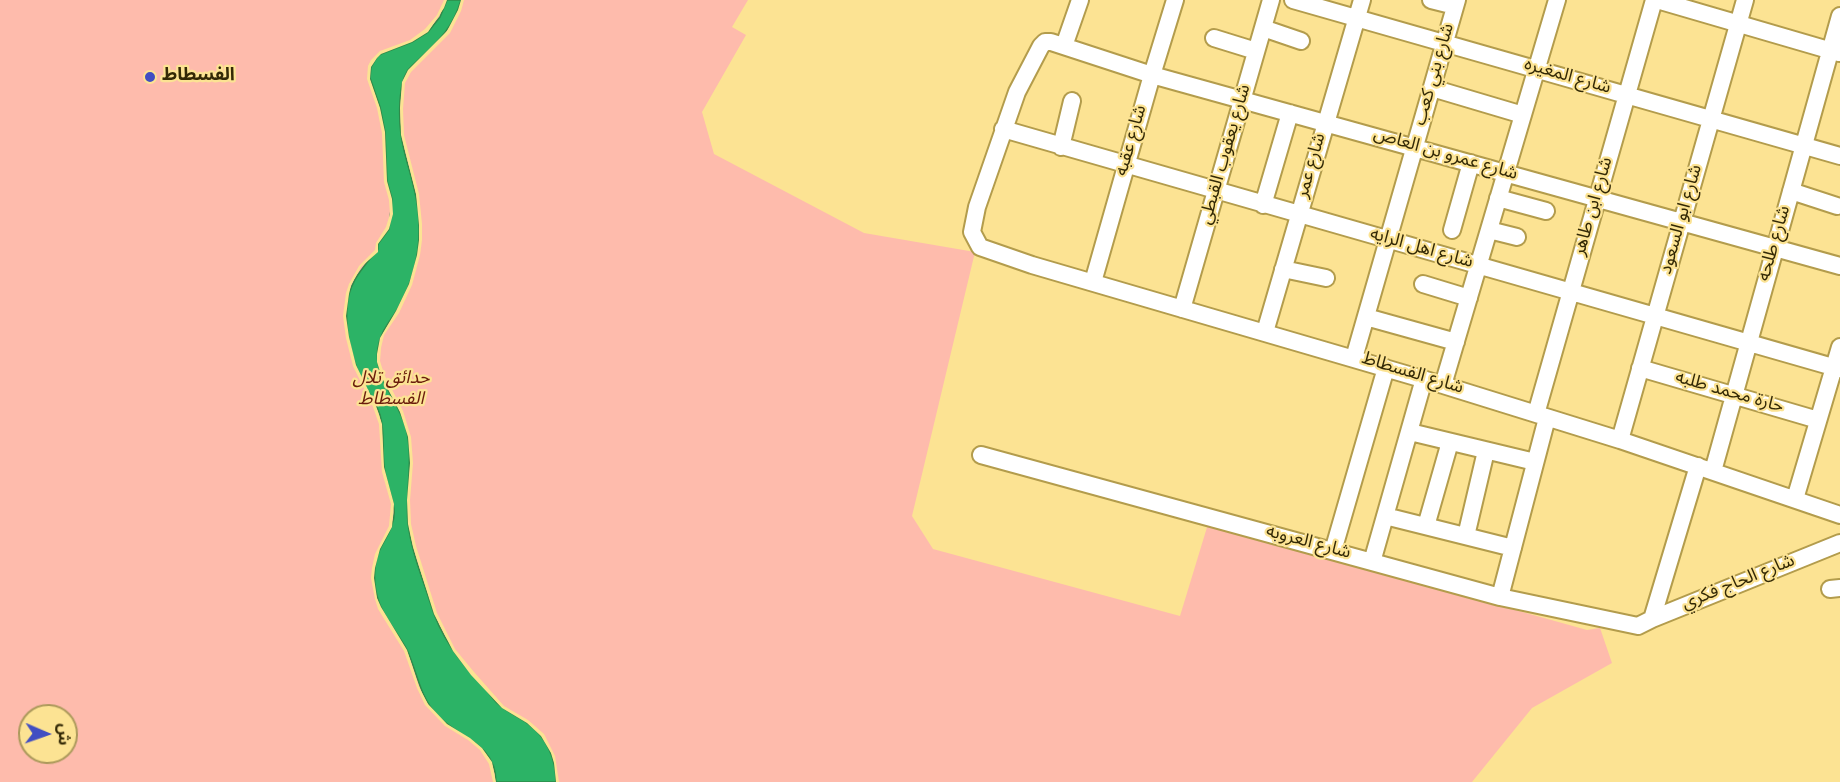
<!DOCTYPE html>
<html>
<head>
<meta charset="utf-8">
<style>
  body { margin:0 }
  #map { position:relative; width:1840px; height:782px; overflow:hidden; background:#fce393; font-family:Georgia,"Noto Sans Arabic",serif }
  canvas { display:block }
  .north { position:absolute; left:18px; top:704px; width:60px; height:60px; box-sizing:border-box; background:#fce393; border:2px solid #ac995b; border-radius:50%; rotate:92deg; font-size:16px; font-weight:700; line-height:24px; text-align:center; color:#332906 }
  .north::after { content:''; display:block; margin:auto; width:21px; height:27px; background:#414ec2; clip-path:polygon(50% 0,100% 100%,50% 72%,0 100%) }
</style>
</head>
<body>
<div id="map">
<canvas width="1840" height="782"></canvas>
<div class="north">ش</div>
</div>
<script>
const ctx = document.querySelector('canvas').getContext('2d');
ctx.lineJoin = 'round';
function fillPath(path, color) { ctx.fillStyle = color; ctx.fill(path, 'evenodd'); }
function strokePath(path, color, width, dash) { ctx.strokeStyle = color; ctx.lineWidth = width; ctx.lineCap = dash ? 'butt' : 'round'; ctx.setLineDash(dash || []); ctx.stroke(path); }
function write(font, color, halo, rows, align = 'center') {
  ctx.font = font + ' Georgia,"Noto Sans Arabic",serif'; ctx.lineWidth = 4.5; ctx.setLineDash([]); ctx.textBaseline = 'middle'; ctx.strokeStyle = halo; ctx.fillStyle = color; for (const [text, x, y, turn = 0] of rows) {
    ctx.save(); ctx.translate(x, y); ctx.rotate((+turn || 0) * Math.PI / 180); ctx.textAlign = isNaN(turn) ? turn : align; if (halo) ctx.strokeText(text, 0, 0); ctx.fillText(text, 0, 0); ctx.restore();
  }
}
fillPath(new Path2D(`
  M 0,0 L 748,0 L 732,27 L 746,35 L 702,112 L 714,154 L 864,233 L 975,252 L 912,516 L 933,549 L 1180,616 L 1208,524 L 1587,630 L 1600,628 L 1612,663 L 1532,708 L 1472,782 L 0,782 ZM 30,716 L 66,716 L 66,752 L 30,752 Z`), '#febbac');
const water = new Path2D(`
  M 447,0 L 461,0 C 452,33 431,47 408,70 C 402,80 401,89 400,101 C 399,117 400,134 404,150 C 410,175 419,199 419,226 C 420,255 412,283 398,308 C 390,322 380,332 378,348 C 373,377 399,402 406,428 C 414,460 405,492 408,523 C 411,550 422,577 430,602 C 440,636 459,661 483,686 C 488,691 492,698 497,703 C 507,712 517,716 527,723 C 547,737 556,759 556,782 L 496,782 C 496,742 457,738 436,714 C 420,696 417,673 408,652 C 400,636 387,622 380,605 C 373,587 372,565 381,547 C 387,536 396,522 394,509 C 392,494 385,480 384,465 C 382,448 385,432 380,415 C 376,402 367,391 361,379 C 352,357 345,331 347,308 C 348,282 363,268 378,249 L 378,244 L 389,229 L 392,199 L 387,181 L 385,132 L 380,107 L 370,78 L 371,67 L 377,57 L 381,54 L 412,42 L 428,32 L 440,17 Z`);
fillPath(water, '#2cb366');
strokePath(water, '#2e8a49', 1.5);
fillPath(new Path2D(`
  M 444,0 L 447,0 L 444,8 L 428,32 L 412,42 L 381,54 L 377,58 L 371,67 L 370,79 L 380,108 L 385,132 L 387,181 L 392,199 L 393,214 L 389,229 L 378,244 L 378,252 L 361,267 L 351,285 L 349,294 L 346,316 L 349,337 L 356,365 L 376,406 L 382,424 L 384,467 L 394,504 L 392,527 L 380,549 L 375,568 L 374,578 L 377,598 L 381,607 L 407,650 L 419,687 L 428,704 L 447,724 L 470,738 L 482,748 L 492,762 L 496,782 L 493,782 L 489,764 L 480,750 L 468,740 L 445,726 L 425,705 L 417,688 L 404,651 L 378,609 L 375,599 L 371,578 L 372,568 L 375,554 L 389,526 L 391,504 L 382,472 L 379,424 L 373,407 L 353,366 L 346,338 L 343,316 L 346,293 L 349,284 L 359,266 L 375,250 L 376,243 L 386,227 L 390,214 L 389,200 L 384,182 L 382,133 L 377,108 L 367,79 L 368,66 L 371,60 L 380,51 L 410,40 L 425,29 L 437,15 Z
  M 461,0 L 464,0 L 461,11 L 450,33 L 411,72 L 405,83 L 403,109 L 404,135 L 419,194 L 422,224 L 422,240 L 420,255 L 412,285 L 399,313 L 384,335 L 381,348 L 380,361 L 384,374 L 403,411 L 411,437 L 413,463 L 410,500 L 411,524 L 416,546 L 437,613 L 455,649 L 474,672 L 504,706 L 528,720 L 544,734 L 555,756 L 559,782 L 556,782 L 554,763 L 551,753 L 541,736 L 527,723 L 502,708 L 471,675 L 453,651 L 434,614 L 413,547 L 408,524 L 407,500 L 410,463 L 408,437 L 400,412 L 382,378 L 377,362 L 377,354 L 380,338 L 396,311 L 409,284 L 417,255 L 419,240 L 419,225 L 416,194 L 401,135 L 400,108 L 402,82 L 408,70 L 447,31 L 458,10 Z`), '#fce393');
const minor = new Path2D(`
  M 1293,0 L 1840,156
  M 1431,0 L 1455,6
  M 1657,0 L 1839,53
  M 1263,28 L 1301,41
  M 1214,38 L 1256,51
  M 1064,46 L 1080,0
  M 1432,88 L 1523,115
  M 1003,129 L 1840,369
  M 1061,147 L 1072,101
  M 1791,191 L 1837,206
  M 1498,198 L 1546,211
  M 1263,205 L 1290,113
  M 1452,230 L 1471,163
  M 1489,230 L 1517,237
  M 1840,266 L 1152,75 L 1051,42 L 1045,42 L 1041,46 L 1017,92 L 977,207 L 972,232 L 980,247 L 1032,265 L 1443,385 L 1620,440 L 1840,515
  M 1283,269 L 1326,278
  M 1093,282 L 1152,75 L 1175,0
  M 1423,284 L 1469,298
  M 1182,309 L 1271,0
  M 1366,317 L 1456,342
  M 1265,332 L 1362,0
  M 1354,358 L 1457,0
  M 1640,368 L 1818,420
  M 1443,385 L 1557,0
  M 1536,414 L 1654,0
  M 1410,432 L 1535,462
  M 1620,440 L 1745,0
  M 981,455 L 1500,597 L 1638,626 L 1652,619 L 1840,543
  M 1713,471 L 1840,16
  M 1795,499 L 1840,347
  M 1385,516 L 1513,548
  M 1426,526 L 1450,442
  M 1466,536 L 1486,451
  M 1333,551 L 1386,368
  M 1372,562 L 1424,379
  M 1830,589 L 1840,588
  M 1500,597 L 1547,418
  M 1652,619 L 1698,466`);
strokePath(minor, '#b39c4c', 20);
strokePath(minor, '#fff', 16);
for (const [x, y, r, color] of [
  [150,77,6,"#414ec2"]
]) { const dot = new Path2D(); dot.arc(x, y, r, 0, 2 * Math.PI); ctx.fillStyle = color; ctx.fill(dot); strokePath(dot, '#fce393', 2); }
write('18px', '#332906', '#fce393', [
  ["شارع بني كعب",1436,75,-74],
  ["شارع المغيره",1567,78,16],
  ["شارع عقبه",1133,141,-74],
  ["شارع يعقوب القبطي",1227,155,-74],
  ["شارع عمرو بن العاص",1445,156,16],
  ["شارع عمر",1313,166,-74],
  ["شارع ابن طاهر",1595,207,-74],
  ["شارع ابو السعود",1683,220,-74],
  ["شارع طلحه",1776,244,-74],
  ["شارع اهل الرايه",1421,250,16],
  ["شارع الفسطاط",1412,375,17],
  ["حارة محمد طلبه",1729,394,16],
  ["شارع العروبه",1308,544,15],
  ["شارع الحاج فكري",1739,584,-22]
]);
write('bold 18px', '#332906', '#fce393', [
  ["الفسطاط",162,77]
], 'left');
write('italic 18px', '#6a1c0c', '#fce393', [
  ["حدائق تلال",391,380],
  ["الفسطاط",391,401]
]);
</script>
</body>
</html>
